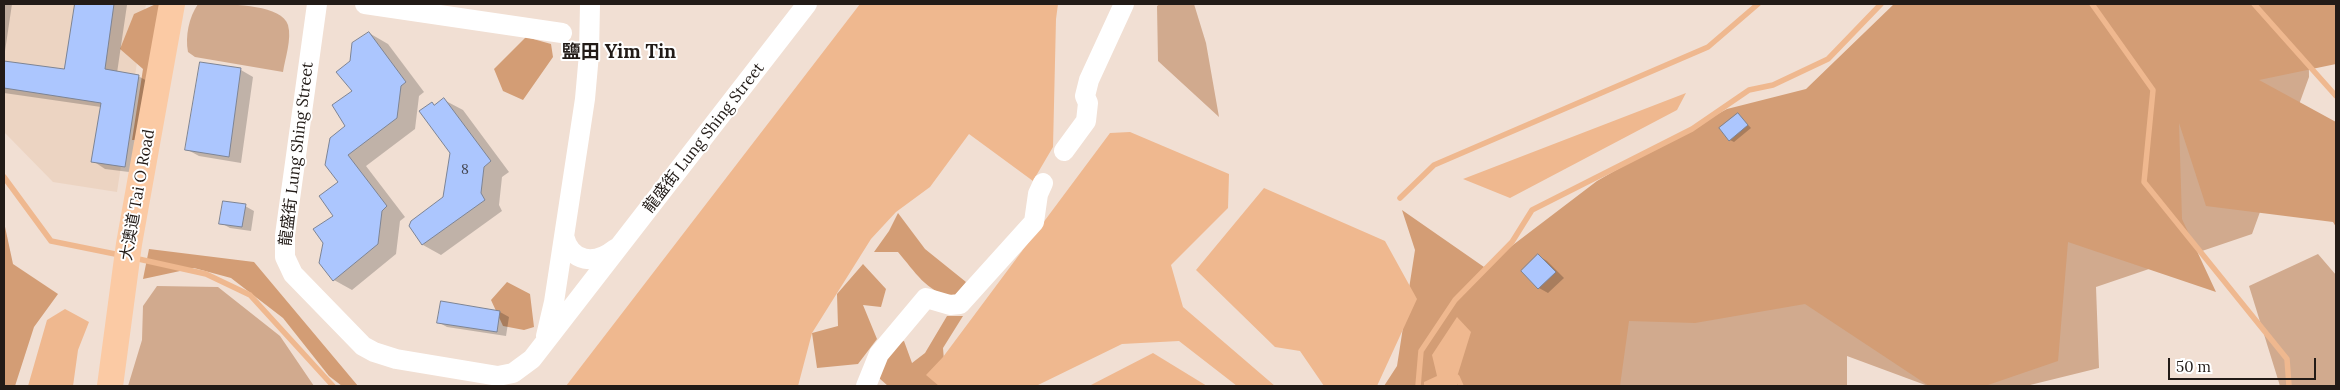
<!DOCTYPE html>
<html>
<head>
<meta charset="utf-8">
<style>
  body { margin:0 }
  #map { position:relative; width:2340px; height:390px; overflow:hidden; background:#f1dfd3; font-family:Lora,serif }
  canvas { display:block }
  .frame { position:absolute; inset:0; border:5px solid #221b17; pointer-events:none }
  .scale { position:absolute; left:2168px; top:358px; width:148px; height:22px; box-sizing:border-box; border:2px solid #221b17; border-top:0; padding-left:6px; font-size:15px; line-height:18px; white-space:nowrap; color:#221b17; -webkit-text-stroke:4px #fff; paint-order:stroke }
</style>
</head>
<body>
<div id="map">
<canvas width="2340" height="390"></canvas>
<div class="frame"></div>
<div class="scale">50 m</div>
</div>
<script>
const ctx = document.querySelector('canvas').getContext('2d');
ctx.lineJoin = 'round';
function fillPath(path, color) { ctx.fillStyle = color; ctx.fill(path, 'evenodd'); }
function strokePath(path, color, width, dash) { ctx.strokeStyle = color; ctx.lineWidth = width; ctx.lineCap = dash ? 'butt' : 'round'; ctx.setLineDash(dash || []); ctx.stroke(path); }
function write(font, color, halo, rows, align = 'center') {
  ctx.font = font + ' Lora,"Noto Sans SC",serif'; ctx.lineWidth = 4; ctx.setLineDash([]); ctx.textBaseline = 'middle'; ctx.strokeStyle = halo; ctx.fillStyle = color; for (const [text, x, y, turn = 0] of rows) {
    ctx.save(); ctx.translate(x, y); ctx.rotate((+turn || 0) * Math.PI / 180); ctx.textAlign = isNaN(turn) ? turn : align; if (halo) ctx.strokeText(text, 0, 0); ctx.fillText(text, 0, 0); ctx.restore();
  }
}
fillPath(new Path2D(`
  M 4,4 L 146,4 L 117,192 L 53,182 L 4,132 Z`), '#ecd4c2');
fillPath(new Path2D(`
  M 198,4 C 218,4 281,2 288,25 C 292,39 285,58 283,72 L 195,57 L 188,52 C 185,36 189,17 198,4 Z
  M 1160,4 L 1194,4 L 1206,43 L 1219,117 L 1158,61 L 1157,6 Z
  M 2308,4 L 2309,77 L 2252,234 L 2096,287 L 2099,368 L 2026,386 L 1928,386 L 1847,356 L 1847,386 L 1557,386 L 1581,323 Z
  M 2318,254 L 2336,275 L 2336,386 L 2280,386 L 2249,286 Z
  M 157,286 L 218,287 L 280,336 L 314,386 L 128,386 L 142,340 L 143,306 Z`), '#d1aa8e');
fillPath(new Path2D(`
  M 156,4 L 167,4 L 143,140 L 132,140 L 143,69 L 120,49 L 134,14 Z
  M 1894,4 L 2336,4 L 2336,64 L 2259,80 L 2336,122 L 2336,227 L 2333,222 L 2206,206 L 2179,123 L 2182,219 L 2216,292 L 2068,242 L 2058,361 L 1985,386 L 1929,386 L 1805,304 L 1695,323 L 1629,321 L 1620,386 L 1384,386 L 1397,366 L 1415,250 L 1402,210 L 1484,267 L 1597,181 L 1672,138 L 1727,109 L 1806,89 Z
  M 526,37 L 551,44 L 553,57 L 523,100 L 503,91 L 494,69 Z
  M 898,213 L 925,249 L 966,282 L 953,298 C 925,290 916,273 898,252 L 874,252 L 889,231 Z
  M 4,222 L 13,264 L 58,294 L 34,327 L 15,386 L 4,386 Z
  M 149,249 L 254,262 L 358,386 L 342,386 L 329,376 L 283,318 L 231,278 L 194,268 L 143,279 Z
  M 863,264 L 886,289 L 881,307 L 863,305 L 877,339 L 858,364 L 817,368 L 812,333 L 838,326 L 837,294 Z
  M 507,282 L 530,294 L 534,327 L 524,330 L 503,326 L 491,300 Z
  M 947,316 L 963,316 L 943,348 L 946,386 L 888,386 L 879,378 L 878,346 L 904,341 L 912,363 L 925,353 Z`), '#d39d75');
fillPath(new Path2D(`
  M 860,4 L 1058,4 L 1056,19 L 1053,147 L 1033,181 L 969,134 L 930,187 L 896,212 L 871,239 L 812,333 L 798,386 L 566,386 Z
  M 1686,93 L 1677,110 L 1510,198 L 1463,179 Z
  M 1130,132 L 1229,174 L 1228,208 L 1171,265 L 1183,307 L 1275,386 L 1237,386 L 1179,341 L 1122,344 L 1036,386 L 939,386 L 926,375 L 943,357 L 1110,133 Z
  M 1264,188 L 1385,241 L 1417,299 L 1377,386 L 1324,386 L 1300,351 L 1275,347 L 1196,270 Z
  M 65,309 L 89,322 L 78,350 L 73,386 L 28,386 L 47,320 Z
  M 1457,317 L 1471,332 L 1457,377 L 1457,386 L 1424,386 L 1424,382 L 1437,376 L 1432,355 Z
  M 1153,353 L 1207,386 L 1089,386 Z`), '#efb88f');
fillPath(new Path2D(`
  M 4,4 L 12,4 L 4,58 Z
  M 76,4 L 127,5 L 117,73 L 138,76 L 151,83 L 137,173 L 105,169 L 93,161 L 101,107 L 4,93 L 4,62 L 65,70 Z
  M 369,33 L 388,44 L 424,92 L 419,96 L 415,129 L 366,166 L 405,217 L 400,221 L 396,254 L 352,290 L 334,280 L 334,216 L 353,91 L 352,62 Z
  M 201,64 L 241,70 L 253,77 L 241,163 L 199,156 L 186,149 Z
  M 444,100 L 463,110 L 509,172 L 502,177 L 499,205 L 502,211 L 441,255 L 423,245 L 444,198 L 452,152 L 432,103 L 436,106 Z
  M 1738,114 L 1751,128 L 1734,142 L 1730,140 Z
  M 245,206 L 254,211 L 251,231 L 230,228 L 221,223 Z
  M 1539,256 L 1547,261 L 1564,278 L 1548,293 L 1539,288 L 1523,271 Z
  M 500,312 L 509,317 L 506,336 L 447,327 L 438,322 Z`), '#0003');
strokePath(new Path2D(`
  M 2092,4 L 2153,90 L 2144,182 L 2287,359 L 2289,386
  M 2254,4 L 2336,96
  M 4,177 L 51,241 L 120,255
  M 1400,198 L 1434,165 L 1708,47 L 1758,4
  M 134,258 L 206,274 L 250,295 L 333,386
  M 1457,377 L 1461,386
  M 1418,386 L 1421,351 L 1455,300 L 1512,242 L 1532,210 L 1692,129 L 1749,90 L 1773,85 L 1828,59 L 1881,4`), '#efb88f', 5.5);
const building = new Path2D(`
  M 75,4 L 114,4 L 105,69 L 139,75 L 125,167 L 91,162 L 101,103 L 4,88 L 4,61 L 64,69 Z
  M 369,32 L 406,82 L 401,86 L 397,118 L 348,155 L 387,206 L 382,211 L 378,244 L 333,281 L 319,263 L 323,243 L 313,229 L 333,216 L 319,196 L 338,182 L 325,165 L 330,138 L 345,126 L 332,105 L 352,91 L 336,72 L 350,61 L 352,43 Z
  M 200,62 L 241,68 L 229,157 L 185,150 Z
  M 444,98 L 491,161 L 484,167 L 481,193 L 485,200 L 422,245 L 409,226 L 411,221 L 443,197 L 450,153 L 419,111 L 432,102 L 434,105 Z
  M 1738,113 L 1748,125 L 1729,141 L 1719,128 Z
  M 223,201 L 246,204 L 242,227 L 219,224 Z
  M 1538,254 L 1556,272 L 1538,289 L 1521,271 Z
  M 441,301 L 500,311 L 497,332 L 437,323 Z`);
fillPath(building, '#acc6fe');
strokePath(building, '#7d8494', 1);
strokePath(new Path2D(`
  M 317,4 L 285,235 L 285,257 L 293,274 L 363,346 L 374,352 L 396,359 L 498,376 L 513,373 L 532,359 L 807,4
  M 365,4 L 562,33
  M 1064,151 L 1086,121 L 1088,103 L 1085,96 L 1089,80 L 1124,4
  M 564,236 C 571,263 595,265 615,249
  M 546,336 L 554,302 L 585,99 L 589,54 L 590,4
  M 866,386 L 879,354 L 926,298 L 950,305 L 960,304 L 1034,222 L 1038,194 L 1043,183`), '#fff', 20);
strokePath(new Path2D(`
  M 110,386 L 129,244 L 172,4`), '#fbcaa4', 26);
write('14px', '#444651', null, [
  ["8",465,170]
]);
write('16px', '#221b17', '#fff', [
  ["龍盛街 Lung Shing Street",704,138,-52],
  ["龍盛街 Lung Shing Street",297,154,-83],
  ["大澳道 Tai O Road",138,195,-80]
]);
write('bold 19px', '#221b17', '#fff', [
  ["鹽田 Yim Tin",619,53]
]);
</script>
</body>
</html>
